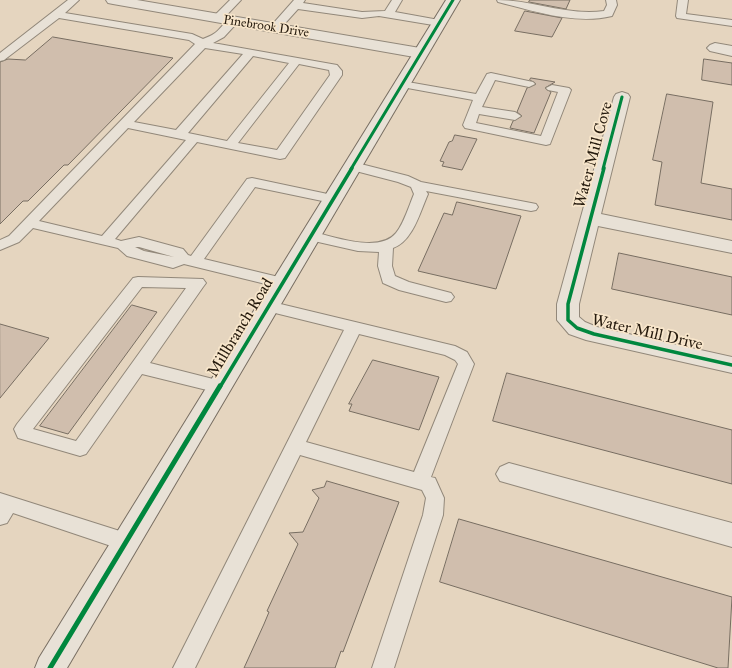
<!DOCTYPE html>
<html>
<head>
<meta charset="utf-8">
<style>
  body { margin:0 }
  canvas { display:block; background:#e5d5bf }
</style>
</head>
<body>
<canvas width="732" height="668"></canvas>
<script>
const ctx = document.querySelector('canvas').getContext('2d');
ctx.lineJoin = 'round';
function fillPath(path, color) { ctx.fillStyle = color; ctx.fill(path, 'evenodd'); }
function strokePath(path, color, width, dash) { ctx.strokeStyle = color; ctx.lineWidth = width; ctx.lineCap = dash ? 'butt' : 'round'; ctx.setLineDash(dash || []); ctx.stroke(path); }
function write(font, color, halo, rows, align = 'center') {
  ctx.font = font + ' "IM FELL Great Primer",serif'; ctx.lineWidth = 3.5; ctx.setLineDash([]); ctx.textBaseline = 'middle'; ctx.strokeStyle = halo; ctx.fillStyle = color; for (const [text, x, y, turn = 0] of rows) {
    ctx.save(); ctx.translate(x, y); ctx.rotate((+turn || 0) * Math.PI / 180); ctx.textAlign = isNaN(turn) ? turn : align; if (halo) ctx.strokeText(text, 0, 0); ctx.fillText(text, 0, 0); ctx.restore();
  }
}
const building = new Path2D(`
  M 530,0 L 570,0 L 566,9 L 529,2 Z
  M 525,11 L 562,18 L 552,37 L 515,31 Z
  M 53,37 L 173,58 L 68,165 L 64,165 L 28,201 L 23,201 L 0,224 L 0,62 L 8,59 L 25,60 Z
  M 704,59 L 732,63 L 732,85 L 702,80 Z
  M 531,78 L 555,82 L 545,88 L 551,92 L 534,133 L 510,128 L 513,121 L 522,116 L 517,112 L 527,88 L 536,84 L 530,80 Z
  M 667,94 L 713,102 L 701,183 L 732,189 L 732,220 L 655,205 L 662,162 L 653,160 Z
  M 455,135 L 477,139 L 462,170 L 442,166 L 444,162 L 440,161 L 449,142 L 452,141 Z
  M 457,202 L 521,216 L 496,289 L 418,271 L 444,213 L 452,215 Z
  M 619,253 L 732,277 L 732,315 L 612,289 Z
  M 132,305 L 157,312 L 68,434 L 40,426 Z
  M 0,324 L 49,338 L 0,398 Z
  M 373,360 L 439,377 L 419,430 L 349,411 L 352,404 L 349,404 Z
  M 507,373 L 732,430 L 732,484 L 493,421 Z
  M 327,481 L 399,502 L 343,652 L 341,651 L 335,668 L 244,668 L 264,624 L 269,612 L 267,611 L 298,544 L 289,533 L 303,532 L 319,498 L 312,490 L 324,487 Z
  M 459,519 L 732,597 L 728,668 L 718,668 L 440,582 Z`);
fillPath(building, '#d0bead');
strokePath(building, '#786e62', 1);
const lane = new Path2D(`
  M 68,0 L 79,0 L 65,13 L 192,34 L 203,39 C 207,37 211,36 215,33 C 222,29 225,17 236,20 L 237,22 L 236,24 L 224,37 L 213,43 L 337,65 L 342,71 L 342,75 L 285,158 L 280,159 L 197,142 L 115,239 L 121,241 L 139,237 L 183,249 L 188,255 L 191,256 L 247,179 L 252,178 L 337,196 L 339,199 L 337,202 L 332,203 L 255,187 L 204,259 L 287,279 L 290,283 L 287,287 L 282,288 L 184,264 L 173,268 L 127,256 L 118,248 L 33,228 L 19,242 L 0,250 L 0,240 L 9,236 L 195,44 L 189,40 L 59,18 L 4,60 L 0,61 L 0,53 ZM 205,48 L 243,54 L 176,130 L 134,122 ZM 253,56 L 289,63 L 227,141 L 188,133 ZM 299,64 L 329,70 L 330,75 L 277,150 L 238,143 ZM 128,128 L 186,140 L 102,236 L 39,221 ZM 135,247 L 139,247 L 174,257 L 144,251 Z
  M 230,0 L 241,0 L 221,21 L 213,21 L 212,19 L 213,17 Z
  M 294,0 L 305,0 L 303,3 L 362,12 L 385,11 L 392,0 L 402,0 L 395,12 L 439,20 L 444,23 L 439,26 L 379,16 L 362,18 L 298,9 L 279,30 L 271,30 L 270,28 L 271,26 Z
  M 497,0 C 533,0 567,16 604,11 L 607,5 L 606,0 L 616,0 L 617,5 L 612,16 C 575,25 534,11 498,2 Z
  M 678,0 L 688,0 L 686,14 L 732,20 L 732,26 L 677,18 L 676,16 Z
  M 491,73 L 533,82 L 535,84 L 529,87 L 495,80 L 482,107 L 515,112 L 521,116 L 515,120 L 479,114 L 476,123 L 541,136 L 558,92 L 548,90 L 546,88 L 552,85 L 569,88 L 571,90 L 550,144 L 546,145 L 465,128 L 463,125 L 473,100 L 402,87 L 396,84 L 402,81 L 476,94 L 487,74 Z
  M 353,162 L 408,176 L 421,182 L 531,203 L 536,204 L 538,207 L 536,210 L 531,211 L 426,191 L 428,194 C 420,212 413,241 393,248 L 392,266 L 395,276 L 409,282 L 451,293 L 454,297 L 451,301 L 446,302 L 399,290 L 383,283 L 378,266 L 379,252 L 358,251 L 305,239 L 303,236 L 305,233 L 310,231 C 332,236 379,254 396,233 C 404,223 409,206 414,194 L 411,187 L 398,182 L 348,169 L 346,166 L 348,163 Z
  M 138,277 L 203,279 L 206,283 L 203,287 L 150,363 L 225,382 L 227,387 L 225,392 L 219,393 L 142,374 L 86,454 L 80,456 L 18,438 L 14,429 L 17,424 L 133,278 ZM 142,287 L 186,288 L 76,441 L 33,429 Z
  M 268,301 L 455,346 L 467,352 L 474,364 L 431,477 L 435,478 L 444,498 L 443,515 L 394,668 L 372,668 L 423,515 L 426,498 L 422,490 L 300,455 L 195,668 L 173,668 L 344,330 L 263,310 L 260,306 L 263,302 ZM 359,334 L 445,355 L 455,360 L 458,364 L 414,472 L 306,442 Z
  M 0,493 L 126,533 L 133,536 L 136,542 L 133,548 L 126,551 L 13,513 L 7,523 L 0,525 Z`);
const street = new Path2D(`
  M 106,0 L 137,0 L 420,48 L 425,50 L 428,53 L 425,56 L 420,58 L 113,4 L 108,3 Z
  M 715,43 L 732,46 L 732,56 L 710,51 L 707,48 L 710,45 Z
  M 622,92 L 628,94 L 630,97 L 601,214 L 732,241 L 732,253 L 598,226 L 579,304 L 579,317 L 585,322 L 597,327 L 732,357 L 732,373 L 586,340 L 569,334 L 557,320 L 557,304 L 614,97 L 616,94 Z
  M 509,463 L 732,523 L 732,547 L 500,481 L 496,474 L 500,467 Z`);
const secondary = new Path2D(`
  M 446,0 L 460,0 L 67,668 L 35,668 L 39,658 Z`);
strokePath(lane, '#92887a', 2);
strokePath(street, '#92887a', 2);
strokePath(secondary, '#786e62', 2);
fillPath(lane, '#e8e1d6');
fillPath(street, '#e8e1d6');
fillPath(secondary, '#e8e1d6');
strokePath(new Path2D(`
  M 351,169 L 453,0
  M 603,169 L 622,97`), '#00873e', 3);
strokePath(new Path2D(`
  M 604,168 L 568,304 L 568,320 L 577,328 L 594,334 L 732,365
  M 220,387 L 352,168`), '#00873e', 3.5);
strokePath(new Path2D(`
  M 50,668 L 220,386`), '#00873e', 5);
write('13px', '#261b0e', '#f8e6cb', [
  ["Pinebrook Drive",266,27,9]
]);
write('16px', '#261b0e', '#f8e6cb', [
  ["Water Mill Cove",594,155,-75],
  ["Millbranch Road",241,328,-59],
  ["Water Mill Drive",647,333,13]
]);
</script>
</body>
</html>
